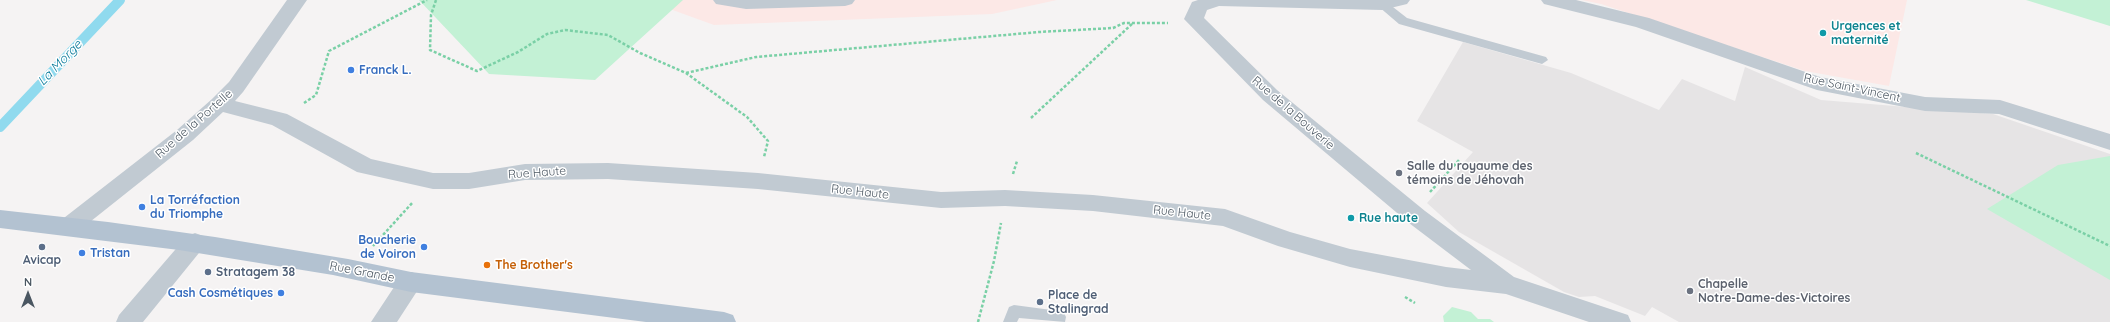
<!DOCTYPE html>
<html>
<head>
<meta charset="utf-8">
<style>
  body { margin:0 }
  #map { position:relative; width:2110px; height:322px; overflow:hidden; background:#f5f3f3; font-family:Quicksand,sans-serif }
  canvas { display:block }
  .north { position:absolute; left:8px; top:274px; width:40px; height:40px; -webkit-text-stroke:3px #fff; paint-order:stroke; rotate:0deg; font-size:11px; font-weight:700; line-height:16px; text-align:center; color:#4a5661 }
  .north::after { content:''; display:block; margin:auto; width:14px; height:18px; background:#4a5661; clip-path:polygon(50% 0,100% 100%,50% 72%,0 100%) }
</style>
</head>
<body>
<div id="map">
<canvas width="2110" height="322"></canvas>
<div class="north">N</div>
</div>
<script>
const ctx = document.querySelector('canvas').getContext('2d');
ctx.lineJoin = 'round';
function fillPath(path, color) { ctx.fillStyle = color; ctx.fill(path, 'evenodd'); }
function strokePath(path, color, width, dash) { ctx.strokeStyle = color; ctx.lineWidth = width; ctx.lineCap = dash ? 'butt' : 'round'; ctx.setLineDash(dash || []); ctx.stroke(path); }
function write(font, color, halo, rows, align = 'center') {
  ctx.font = font + ' Quicksand,sans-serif'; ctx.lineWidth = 3; ctx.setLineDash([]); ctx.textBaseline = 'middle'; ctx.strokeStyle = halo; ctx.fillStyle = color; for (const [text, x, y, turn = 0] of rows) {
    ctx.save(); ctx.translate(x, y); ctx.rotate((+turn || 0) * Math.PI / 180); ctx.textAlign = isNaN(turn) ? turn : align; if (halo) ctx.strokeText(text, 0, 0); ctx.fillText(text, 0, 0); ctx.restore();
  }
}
fillPath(new Path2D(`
  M 1463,42 L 1571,73 L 1659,110 L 1682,79 L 1735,101 L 1745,67 L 1821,100 L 1993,114 L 2110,154 L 2110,322 L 1679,322 L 1652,307 L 1645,316 L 1595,296 L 1579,297 L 1564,292 L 1459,232 L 1427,203 L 1473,152 L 1417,121 Z`), '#e6e4e5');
fillPath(new Path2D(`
  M 645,0 L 1057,0 L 992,14 L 714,25 Z
  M 1582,0 L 1907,0 L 1889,86 L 1805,71 L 1601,4 Z`), '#fce8e6');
fillPath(new Path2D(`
  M 419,0 L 683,0 L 595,80 L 489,74 Z
  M 2026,0 L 2110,0 L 2110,26 Z
  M 2110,156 L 2110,280 L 1987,209 L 2058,165 Z
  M 1452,307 L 1471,312 L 1478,319 L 1490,319 L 1494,322 L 1444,322 L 1443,316 Z`), '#c3f1d5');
strokePath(new Path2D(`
  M 0,127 L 120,0`), '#90daee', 10);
strokePath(new Path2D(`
  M 436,0 L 431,15 L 430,50 L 477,71 L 518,52 L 547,34 L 565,30 L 608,35 L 640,53 L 686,73 L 747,117 L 768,141 L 764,157
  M 686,73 L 756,57 L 1039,32 L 1113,28 L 1124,23 L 1168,23
  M 304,103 L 316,95 L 329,51 L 427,0
  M 1031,118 L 1133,23
  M 1916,153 L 2110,246
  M 1013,174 L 1017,161
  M 1430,192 L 1460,159
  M 373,246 L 413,202
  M 1405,297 L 1415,303
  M 978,322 L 994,261 L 1001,223`), '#7ad0a6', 2.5, [3, 2]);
fillPath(new Path2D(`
  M 1371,0 L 1384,0 L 1407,18 L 1546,57 L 1548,60 L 1542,64 L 1399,24 Z
  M 1014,305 L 1059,311 L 1064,313 L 1066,317 L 1065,322 L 1019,318 L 1017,322 L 1003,322 L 1009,307 Z`), '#c1cad2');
fillPath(new Path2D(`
  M 287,0 L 307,0 L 243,92 L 235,101 L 287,114 L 371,159 L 433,173 L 469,173 L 525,164 L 608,163 L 758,173 L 941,192 L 1005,190 L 1093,195 L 1225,209 L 1290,232 L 1350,249 L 1446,267 L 1471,270 L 1409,223 L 1263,100 L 1184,19 L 1192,2 L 1198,0 L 1410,0 L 1407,4 L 1382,10 L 1219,6 L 1207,10 L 1204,18 L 1277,90 L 1425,211 L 1514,277 L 1628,315 L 1631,322 L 1589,322 L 1506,294 L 1446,287 L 1350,267 L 1278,246 L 1223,226 L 1093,211 L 1005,206 L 941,208 L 758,189 L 608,179 L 525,180 L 469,189 L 433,189 L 357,172 L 272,125 L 223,112 L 193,140 L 76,233 L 68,236 L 60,233 L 56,227 L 60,221 L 177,130 L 212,99 L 229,82 Z
  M 713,0 L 855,0 L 852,4 L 845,6 L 746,9 L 716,4 Z
  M 1541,0 L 1576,0 L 1649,18 L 1820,77 L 1925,97 L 2000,100 L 2110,134 L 2110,150 L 1999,114 L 1925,111 L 1817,90 L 1636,27 L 1544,4 Z
  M 195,233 L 203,236 L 207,242 L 203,248 L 143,322 L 116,322 L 119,315 L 187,236 Z
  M 411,272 L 420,275 L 423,282 L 397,322 L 371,322 L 402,275 Z`), '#c1cad2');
fillPath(new Path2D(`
  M 0,210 L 108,222 L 215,237 L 348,259 L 411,272 L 724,312 L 733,315 L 736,322 L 646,322 L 411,292 L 333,275 L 179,250 L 0,228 Z`), '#b3c2d1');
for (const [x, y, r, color] of [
  [1823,33,4,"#0f9aa8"],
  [351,70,4,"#3f7fe0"],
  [1399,173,4,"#6b7280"],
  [142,207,4,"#3f7fe0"],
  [1351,218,4,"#0f9aa8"],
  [42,247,4,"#5c6f8a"],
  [424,247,4,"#3f7fe0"],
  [82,253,4,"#3f7fe0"],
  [487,265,4,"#e8710a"],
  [208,272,4,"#5c6f8a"],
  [1690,291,4,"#6b7280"],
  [281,293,4,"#3f7fe0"],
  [1040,302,4,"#5c6f8a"]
]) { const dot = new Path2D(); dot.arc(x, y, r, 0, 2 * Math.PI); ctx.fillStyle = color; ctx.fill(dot); strokePath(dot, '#fff', 1.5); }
write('bold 12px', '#0d838f', '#fff', [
  ["Urgences et",1831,26],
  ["maternité",1831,40],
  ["Rue haute",1359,218]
], 'left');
write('bold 12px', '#366cbe', '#fff', [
  ["Franck L.",359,70],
  ["La Torréfaction",150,200],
  ["du Triomphe",150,214],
  ["Boucherie",416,240,"right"],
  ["de Voiron",416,254,"right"],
  ["Tristan",90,253],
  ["Cash Cosmétiques",273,293,"right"]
], 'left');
write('12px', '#4a5661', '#fff', [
  ["Rue Saint-Vincent",1852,88,12],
  ["Rue de la Bouverie",1293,113,41],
  ["Rue de la Portelle",194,124,-41],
  ["Rue Haute",537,173,-4],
  ["Rue Haute",860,192,6],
  ["Rue Haute",1182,213,6],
  ["Rue Grande",362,272,11]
]);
write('bold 12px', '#5b616d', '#fff', [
  ["Salle du royaume des",1407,166],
  ["témoins de Jéhovah",1407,180],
  ["Chapelle",1698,284],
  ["Notre-Dame-des-Victoires",1698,298]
], 'left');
write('bold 12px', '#4e5e75', '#fff', [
  ["Avicap",42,260,"center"],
  ["Stratagem 38",216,272],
  ["Place de",1048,295],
  ["Stalingrad",1048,309]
], 'left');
write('bold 12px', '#c56008', '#fff', [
  ["The Brother's",495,265]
], 'left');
write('italic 13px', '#0c7c9b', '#fff', [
  ["La Morge",60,63,-46]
]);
</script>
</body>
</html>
